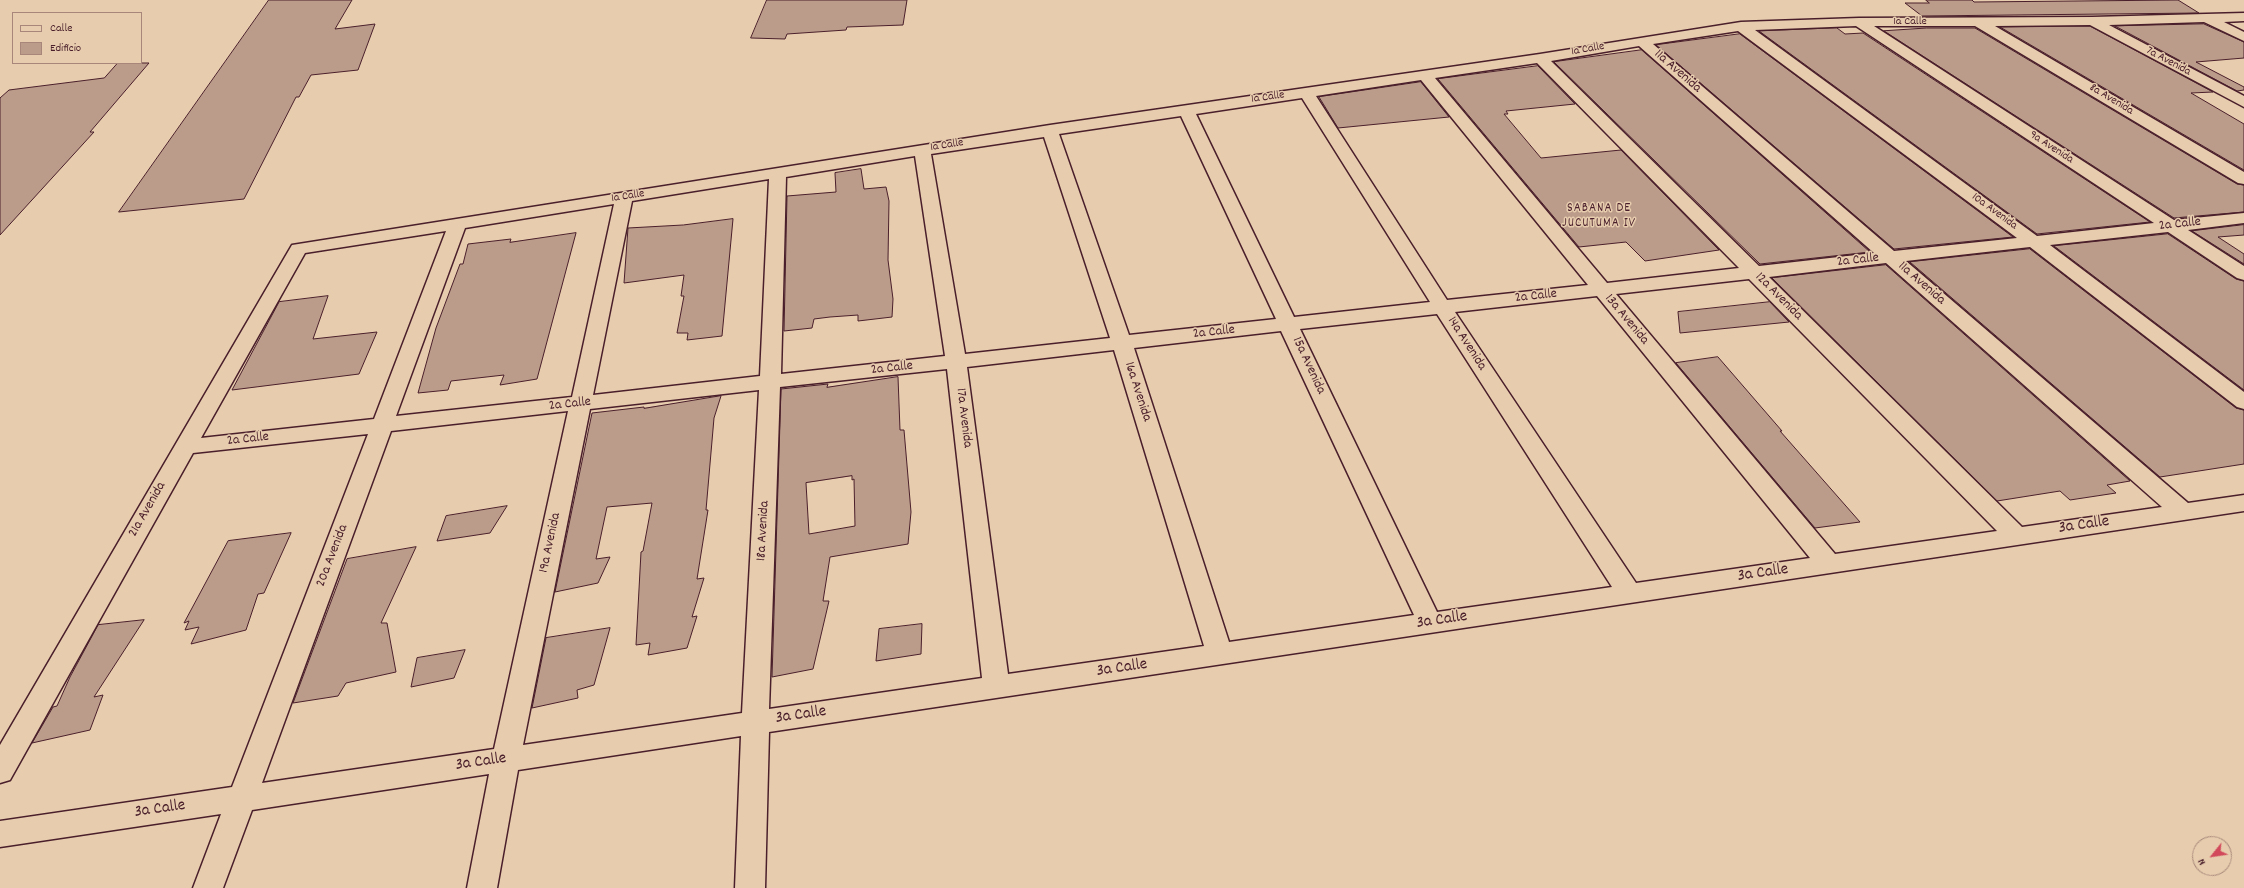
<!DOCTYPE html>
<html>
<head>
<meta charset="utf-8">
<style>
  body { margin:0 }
  #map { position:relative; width:2244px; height:888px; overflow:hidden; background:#e7cdae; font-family:Dekko,sans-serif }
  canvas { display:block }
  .legend { position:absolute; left:12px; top:12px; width:130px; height:52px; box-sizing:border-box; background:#e7cdae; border:1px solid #a8877a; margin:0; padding:5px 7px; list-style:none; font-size:12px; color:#4a1f2b }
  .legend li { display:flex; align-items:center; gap:8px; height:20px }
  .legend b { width:20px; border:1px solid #a8877a }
  .north { position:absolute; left:2192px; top:836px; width:40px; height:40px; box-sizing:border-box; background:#e7cdae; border:1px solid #a8877a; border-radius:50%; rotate:240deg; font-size:11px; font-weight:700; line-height:16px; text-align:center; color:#4a1f2b }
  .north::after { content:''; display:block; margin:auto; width:14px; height:18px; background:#d1495b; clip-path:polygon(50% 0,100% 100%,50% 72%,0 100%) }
</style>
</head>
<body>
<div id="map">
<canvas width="2244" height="888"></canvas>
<ul class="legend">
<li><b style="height:5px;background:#e7cdae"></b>Calle</li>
<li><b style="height:11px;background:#bb9c8a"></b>Edificio</li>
</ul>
<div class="north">N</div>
</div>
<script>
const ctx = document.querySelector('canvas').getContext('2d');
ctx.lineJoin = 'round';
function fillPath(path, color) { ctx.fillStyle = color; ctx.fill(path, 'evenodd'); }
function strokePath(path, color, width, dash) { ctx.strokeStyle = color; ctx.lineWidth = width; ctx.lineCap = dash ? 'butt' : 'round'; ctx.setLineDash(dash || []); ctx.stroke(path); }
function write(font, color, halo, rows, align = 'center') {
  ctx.font = font + ' Dekko,sans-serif'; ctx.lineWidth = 3; ctx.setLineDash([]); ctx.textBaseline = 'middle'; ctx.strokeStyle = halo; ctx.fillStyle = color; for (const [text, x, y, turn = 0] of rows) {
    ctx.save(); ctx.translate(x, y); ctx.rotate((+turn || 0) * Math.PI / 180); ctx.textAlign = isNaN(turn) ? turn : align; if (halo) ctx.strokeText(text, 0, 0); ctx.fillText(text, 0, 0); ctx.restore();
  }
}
const building = new Path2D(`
  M 269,0 L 352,0 L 335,29 L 375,24 L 358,70 L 311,75 L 299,97 L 296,97 L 244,199 L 119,212 Z
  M 767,0 L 907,0 L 903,25 L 847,27 L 846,30 L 787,34 L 785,39 L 751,38 Z
  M 1926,0 L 1972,0 L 1974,2 L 2178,0 L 2199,13 L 1922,16 L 1905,3 L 1929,3 Z
  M 2204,24 L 2244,42 L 2244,58 L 2196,62 L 2244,87 L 2244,90 L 2237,91 L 2115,26 Z
  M 2090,26 L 2213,92 L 2191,93 L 2244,124 L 2244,170 L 2000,27 Z
  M 1837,28 L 1845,34 L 1863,33 L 2150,222 L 2037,234 L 1759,31 Z
  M 1927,28 L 1975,28 L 2237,184 L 2244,185 L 2244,212 L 2174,218 L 1884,31 Z
  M 1740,34 L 2013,237 L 1894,249 L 1656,45 Z
  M 1642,50 L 1870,252 L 1760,264 L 1554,62 Z
  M 118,63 L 149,63 L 90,132 L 94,132 L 0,235 L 0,98 L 9,90 L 104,78 Z
  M 1538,66 L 1575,104 L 1506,111 L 1508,114 L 1504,114 L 1541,158 L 1621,150 L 1719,250 L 1645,261 L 1626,242 L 1579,247 L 1438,79 Z
  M 1421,82 L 1449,117 L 1338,128 L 1319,97 Z
  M 861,169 L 864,189 L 886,187 L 889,201 L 888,260 L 893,299 L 892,317 L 858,321 L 858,315 L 830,317 L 814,319 L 812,328 L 784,331 L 787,196 L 836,192 L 835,173 Z
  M 733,219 L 722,336 L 687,340 L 688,333 L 677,333 L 684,296 L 681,296 L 684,275 L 624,283 L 628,228 L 683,225 Z
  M 2244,225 L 2244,235 L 2218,237 L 2244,254 L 2244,264 L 2192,231 Z
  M 576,233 L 537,379 L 500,385 L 504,375 L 451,381 L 448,390 L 418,393 L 436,328 L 460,264 L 463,264 L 468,244 L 511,239 L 510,242 Z
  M 2168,234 L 2236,279 L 2244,281 L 2244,390 L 2054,246 Z
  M 2030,249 L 2236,408 L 2244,410 L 2244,464 L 2160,477 L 1910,262 Z
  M 1886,265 L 2130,481 L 2107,485 L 2116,493 L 2070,500 L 2060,491 L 1997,501 L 1772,278 Z
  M 328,296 L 313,339 L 377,332 L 359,374 L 232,390 L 279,302 Z
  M 1770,302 L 1789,322 L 1680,333 L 1678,312 Z
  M 1718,357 L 1782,431 L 1780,431 L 1860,522 L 1815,528 L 1676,363 Z
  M 898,377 L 900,430 L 904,430 L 911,512 L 908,544 L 830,557 L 823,601 L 829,601 L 813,669 L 772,677 L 781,389 L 828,384 L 827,387 ZM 852,476 L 852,480 L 854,479 L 855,526 L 809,534 L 806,483 Z
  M 721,396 L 714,418 L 706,510 L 708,510 L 697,579 L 704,578 L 692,617 L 697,616 L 687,648 L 648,655 L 650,643 L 636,645 L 641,552 L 643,551 L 652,503 L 607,507 L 596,559 L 610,557 L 598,583 L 555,592 L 592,413 L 644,407 L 644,408 Z
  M 507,506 L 490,533 L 437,541 L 446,516 Z
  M 291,533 L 264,593 L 258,594 L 246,630 L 191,644 L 199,627 L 185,630 L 189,621 L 184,623 L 228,541 Z
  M 416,547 L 381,623 L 387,623 L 396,672 L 346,683 L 338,696 L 293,703 L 347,559 Z
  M 144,620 L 94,697 L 103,695 L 90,730 L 32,743 L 53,707 L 57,706 L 70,677 L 98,625 Z
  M 922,624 L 921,654 L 876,661 L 879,629 Z
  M 610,628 L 594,685 L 577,690 L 578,698 L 532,708 L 546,638 Z
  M 465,650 L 454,678 L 411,687 L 417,658 Z`);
fillPath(building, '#bb9c8a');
strokePath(building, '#4a1f2b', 1);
const minor = new Path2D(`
  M 2244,13 L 2244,21 L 2224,22 L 2244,32 L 2244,41 L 2204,22 L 2109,25 L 2244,96 L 2244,107 L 2090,25 L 1995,26 L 2244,172 L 2244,184 L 2238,183 L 1975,26 L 1874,26 L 2174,220 L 2244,213 L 2244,223 L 2188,230 L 2244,266 L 2244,280 L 2237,278 L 2168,232 L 2050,245 L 2244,392 L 2244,409 L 2237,407 L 2030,247 L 1906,261 L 2188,503 L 2244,495 L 2244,511 L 769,732 L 765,888 L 735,888 L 741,736 L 518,770 L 497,888 L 467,888 L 489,774 L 252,810 L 223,888 L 193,888 L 221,814 L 0,847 L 0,821 L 232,787 L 368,434 L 193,453 L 10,780 L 0,783 L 0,745 L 292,245 L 1050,125 L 1540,54 L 1741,22 L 1859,18 L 2092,17 ZM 1856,26 L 2154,223 L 2037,236 L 1755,30 ZM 1738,31 L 2017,238 L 1894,251 L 1653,44 ZM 1639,46 L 1874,253 L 1759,266 L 1551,61 ZM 1537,63 L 1739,268 L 1607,283 L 1435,78 ZM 1421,80 L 1588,285 L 1447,300 L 1316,96 ZM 1302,98 L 1430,302 L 1294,317 L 1196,114 ZM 1181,116 L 1276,319 L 1129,335 L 1059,134 ZM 1044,137 L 1110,338 L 965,354 L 931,154 ZM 915,156 L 945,356 L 781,374 L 786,177 ZM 769,179 L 760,376 L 593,395 L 632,201 ZM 614,204 L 572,397 L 396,416 L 465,228 ZM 446,231 L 374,419 L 201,438 L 305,253 ZM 1886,263 L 2162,507 L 2022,527 L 1769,277 ZM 1749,279 L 1997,531 L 1835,554 L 1616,294 ZM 1597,296 L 1810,558 L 1636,583 L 1455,312 ZM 1437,314 L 1612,587 L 1437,612 L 1300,329 ZM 1281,331 L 1414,615 L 1229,642 L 1134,348 ZM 1114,350 L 1204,646 L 1008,674 L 967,367 ZM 947,369 L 982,678 L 769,709 L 780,387 ZM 759,390 L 742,713 L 523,745 L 590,409 ZM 568,411 L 494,749 L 262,783 L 391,431 Z`);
strokePath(minor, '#4a1f2b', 3);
fillPath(minor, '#e7cdae');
write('12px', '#4a1f2b', '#e7cdae', [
  ["1a Calle",1910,22],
  ["1a Calle",1588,50,-10],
  ["7a Avenida",2168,62,28],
  ["1a Calle",1268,98,-8],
  ["8a Avenida",2111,100,31],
  ["1a Calle",947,146,-9],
  ["9a Avenida",2051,148,33],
  ["1a Calle",628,197,-9],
  ["10a Avenida",1994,212,36]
]);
ctx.letterSpacing = '1px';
write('13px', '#4a1f2b', '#e7cdae', [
  ["SABANA DE",1599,209],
  ["JUCUTUMA IV",1599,224]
]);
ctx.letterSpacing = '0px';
write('14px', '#4a1f2b', '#e7cdae', [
  ["11a Avenida",1677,72,41],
  ["2a Calle",2180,225,-6],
  ["2a Calle",1858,261,-6],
  ["11a Avenida",1921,284,41],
  ["2a Calle",1536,297,-6],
  ["12a Avenida",1778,297,45],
  ["13a Avenida",1626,320,50],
  ["2a Calle",1214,333,-6],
  ["14a Avenida",1466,344,57],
  ["15a Avenida",1308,366,65],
  ["2a Calle",892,369,-6],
  ["16a Avenida",1137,392,72],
  ["2a Calle",570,405,-6],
  ["17a Avenida",963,418,83],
  ["2a Calle",248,440,-6],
  ["21a Avenida",148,510,-60],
  ["18a Avenida",764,531,-87],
  ["19a Avenida",551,543,-78],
  ["20a Avenida",333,556,-69]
]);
write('17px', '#4a1f2b', '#e7cdae', [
  ["3a Calle",2084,526,-8],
  ["3a Calle",1763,574,-8],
  ["3a Calle",1442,621,-8],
  ["3a Calle",1122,669,-8],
  ["3a Calle",801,716,-8],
  ["3a Calle",481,763,-8],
  ["3a Calle",160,810,-8]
]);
</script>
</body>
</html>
